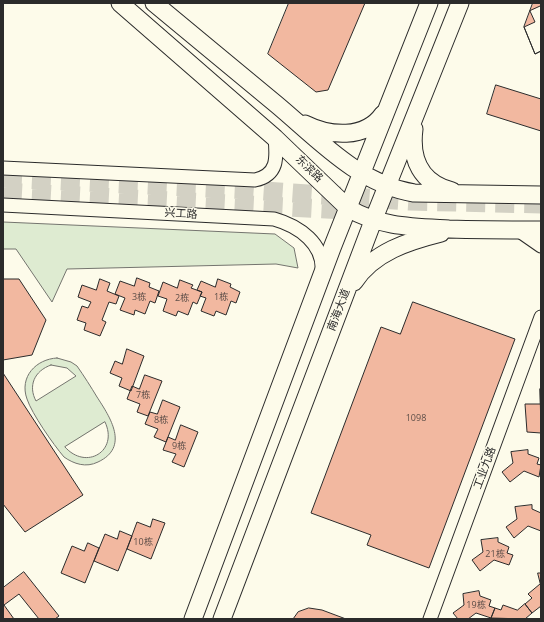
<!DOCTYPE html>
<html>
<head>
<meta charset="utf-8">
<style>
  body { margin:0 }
  #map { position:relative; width:544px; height:622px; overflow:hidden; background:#fdfbea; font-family:"Open Sans",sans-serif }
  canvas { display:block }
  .frame { position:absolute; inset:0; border:4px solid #2b2b2b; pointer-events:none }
</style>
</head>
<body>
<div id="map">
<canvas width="544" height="622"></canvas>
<div class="frame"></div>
</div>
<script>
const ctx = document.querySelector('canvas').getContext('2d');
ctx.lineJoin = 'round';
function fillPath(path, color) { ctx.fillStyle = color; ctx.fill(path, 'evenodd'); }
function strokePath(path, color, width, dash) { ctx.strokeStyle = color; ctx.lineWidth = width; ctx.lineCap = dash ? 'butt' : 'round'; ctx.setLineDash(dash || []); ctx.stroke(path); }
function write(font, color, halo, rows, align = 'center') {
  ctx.font = font + ' "Open Sans","Noto Sans SC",sans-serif'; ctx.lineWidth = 3; ctx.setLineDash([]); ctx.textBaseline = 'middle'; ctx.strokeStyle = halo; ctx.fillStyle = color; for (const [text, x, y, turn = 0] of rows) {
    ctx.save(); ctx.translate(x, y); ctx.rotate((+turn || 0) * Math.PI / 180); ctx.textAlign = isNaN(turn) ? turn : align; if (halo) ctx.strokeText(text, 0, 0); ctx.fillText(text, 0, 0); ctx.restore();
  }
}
const green = new Path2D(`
  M 3,222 L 275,234 L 294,248 L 298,268 L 276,264 L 67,269 L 52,302 L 16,249 L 3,249 Z
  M 57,358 L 71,362 L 77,366 C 84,376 91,387 97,397 C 110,417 130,447 98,462 C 86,468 74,464 64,457 C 53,444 32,414 27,399 C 19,377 36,359 57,358 ZM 51,365 L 67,368 L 76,376 L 36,401 C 28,386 34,371 51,365 ZM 105,422 C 119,451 86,471 65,447 Z`);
fillPath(green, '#deebd1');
strokePath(green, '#74746e', 1);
const building = new Path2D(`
  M 289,3 L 365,3 L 328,90 L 316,92 L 268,54 Z
  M 533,3 L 541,3 L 541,51 L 535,54 L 524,27 Z
  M 541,6 L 541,51 L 535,54 L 524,27 L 535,22 L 530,11 Z
  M 496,85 L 541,99 L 541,131 L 487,114 Z
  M 137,278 L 150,283 L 149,287 L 159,291 L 155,303 L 150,301 L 145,314 L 135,310 L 134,315 L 120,310 L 125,298 L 115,294 L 120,281 L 134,286 Z
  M 3,279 L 19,279 L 46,320 L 32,355 L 3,360 Z
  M 100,279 L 110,283 L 107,291 L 119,296 L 116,304 L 109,302 L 102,320 L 106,322 L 100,336 L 84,330 L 86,323 L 77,320 L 82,306 L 88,308 L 91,302 L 78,297 L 82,285 L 96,290 Z
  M 218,279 L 231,284 L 230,287 L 240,292 L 236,303 L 231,301 L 226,315 L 216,311 L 214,316 L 201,311 L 206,298 L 200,296 L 202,292 L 197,290 L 201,281 L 215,287 Z
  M 180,280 L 193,285 L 191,288 L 202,292 L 197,304 L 193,302 L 188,315 L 178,311 L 176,316 L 163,311 L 167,299 L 158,296 L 163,282 L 177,288 Z
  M 413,302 L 515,339 L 429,568 L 367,545 L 371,535 L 311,513 L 381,327 L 400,334 Z
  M 127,349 L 144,356 L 131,391 L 119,386 L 122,378 L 110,373 L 115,361 L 122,364 Z
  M 3,373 L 83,495 L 25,532 L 3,504 Z
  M 145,375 L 162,381 L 148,416 L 137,412 L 140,404 L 127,399 L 132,386 L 139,389 Z
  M 540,389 L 541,433 L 527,432 L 525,404 L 540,404 Z
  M 163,400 L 180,407 L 166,442 L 154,437 L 158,429 L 145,424 L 150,412 L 157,414 Z
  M 181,425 L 198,432 L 184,467 L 172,462 L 176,454 L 163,450 L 168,437 L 175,440 Z
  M 528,450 L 528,454 L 539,458 L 537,464 L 541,465 L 539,477 L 524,471 L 510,482 L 502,472 L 513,463 L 511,452 Z
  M 532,505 L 532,509 L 541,513 L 541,531 L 528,526 L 514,538 L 506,527 L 517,519 L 515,507 Z
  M 153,519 L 165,523 L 151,559 L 127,549 L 137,522 L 150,527 Z
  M 120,531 L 132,536 L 118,571 L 94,561 L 105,534 L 117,539 Z
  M 498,538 L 498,542 L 509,547 L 507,553 L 513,555 L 509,565 L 494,560 L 480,571 L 472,560 L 483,552 L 481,540 Z
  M 88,543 L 99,548 L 85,583 L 61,573 L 72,546 L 84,551 Z
  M 24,572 L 59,616 L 55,619 L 39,619 L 19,594 L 4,605 L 14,619 L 3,619 L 3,588 Z
  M 538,573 L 541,573 L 541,606 L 532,613 L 525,604 L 532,598 L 528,594 L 540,584 Z
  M 479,591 L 480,596 L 491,600 L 489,606 L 495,608 L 491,618 L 476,613 L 468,619 L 458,619 L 453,613 L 464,605 L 463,594 Z
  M 525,604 L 532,613 L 525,619 L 491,618 L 495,608 L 501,610 L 503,605 L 517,610 Z
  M 309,608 L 322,610 L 346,619 L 293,619 L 298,612 Z`);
fillPath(building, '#f2b8a0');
strokePath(building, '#2b2b2b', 1);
strokePath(new Path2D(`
  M 3,178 L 249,190 L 409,201 L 541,204
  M 3,192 L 363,211`), '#d3d1c4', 19, [19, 10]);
const tertiary = new Path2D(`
  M 3,168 L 255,180 C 278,175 277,158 275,138
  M 3,205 L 274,219 C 299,226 325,244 322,273
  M 518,230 L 541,246
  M 430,619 L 541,317`);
const primary = new Path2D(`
  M 120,3 L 275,138 L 348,208 C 379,227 413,227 449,229 C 479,230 510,230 541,230
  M 154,3 C 195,37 235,70 276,104 C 318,139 358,184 414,193 L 541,195
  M 305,124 C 329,136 365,140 383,114
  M 414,129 C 410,160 421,183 452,191
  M 354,282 C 373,252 409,241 441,233
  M 193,619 L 332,248 L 429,3
  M 222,619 L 373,221 L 460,3`);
strokePath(tertiary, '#2b2b2b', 15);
strokePath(primary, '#2b2b2b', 19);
strokePath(tertiary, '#fdfbea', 13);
strokePath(primary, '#fdfbea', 17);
write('9px', '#5d4e48', null, [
  ["3栋",139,297],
  ["1栋",221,297],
  ["2栋",182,298],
  ["7栋",143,395],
  ["1098",416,418],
  ["8栋",161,420],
  ["9栋",179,446],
  ["10栋",143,542],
  ["21栋",495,554],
  ["19栋",476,605]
]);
write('11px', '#2b2b2b', '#fdfbea', [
  ["东滨路",309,169,44],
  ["兴工路",181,214,3],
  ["南海大道",339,310,-69],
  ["工业九路",485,468,-70]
]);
</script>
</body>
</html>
